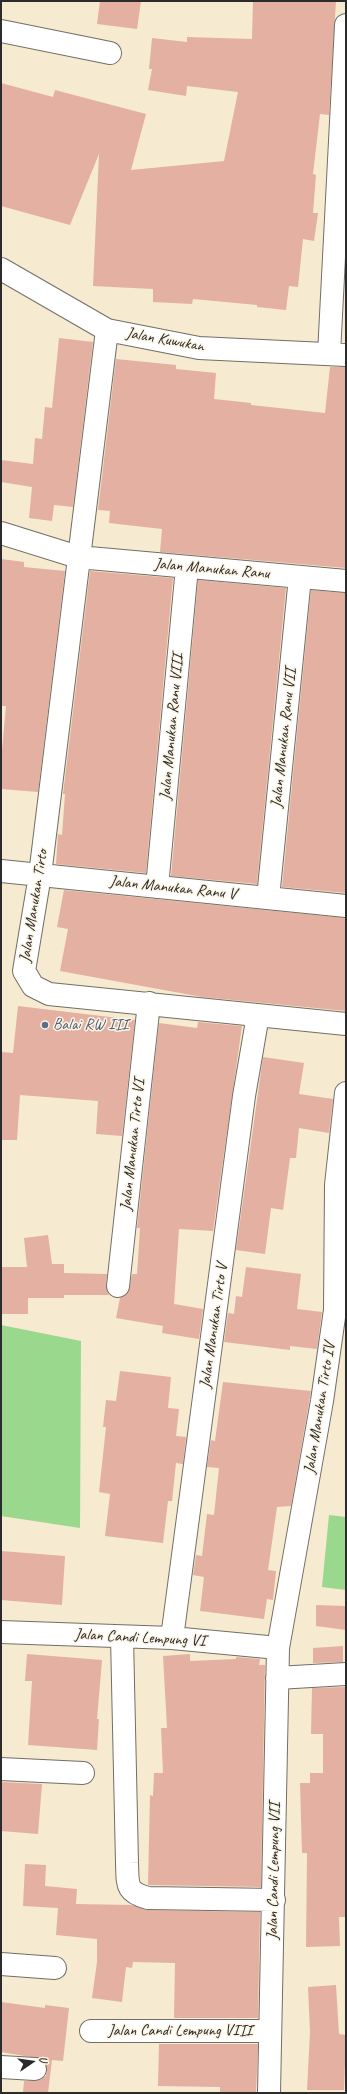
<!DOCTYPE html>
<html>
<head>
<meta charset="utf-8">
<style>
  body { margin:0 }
  #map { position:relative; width:347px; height:2094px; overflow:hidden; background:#f6ead1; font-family:Caveat,sans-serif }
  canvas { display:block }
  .frame { position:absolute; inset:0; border:2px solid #2b2b2b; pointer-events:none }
  .north { position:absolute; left:12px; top:2042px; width:40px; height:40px; -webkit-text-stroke:3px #fcf5e5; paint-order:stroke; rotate:77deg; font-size:11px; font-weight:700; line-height:16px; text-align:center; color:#2b2b2b }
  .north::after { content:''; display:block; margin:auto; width:14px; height:18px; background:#2b2b2b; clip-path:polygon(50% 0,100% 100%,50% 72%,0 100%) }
</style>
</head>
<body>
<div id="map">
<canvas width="347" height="2094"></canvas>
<div class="frame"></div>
<div class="north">U</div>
</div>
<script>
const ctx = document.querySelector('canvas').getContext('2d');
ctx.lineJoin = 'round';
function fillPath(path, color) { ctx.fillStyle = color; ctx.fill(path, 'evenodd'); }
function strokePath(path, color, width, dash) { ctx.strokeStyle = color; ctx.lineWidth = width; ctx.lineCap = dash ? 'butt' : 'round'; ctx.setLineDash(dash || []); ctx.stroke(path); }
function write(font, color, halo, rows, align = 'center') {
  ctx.font = font + ' Caveat,sans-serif'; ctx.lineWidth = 3; ctx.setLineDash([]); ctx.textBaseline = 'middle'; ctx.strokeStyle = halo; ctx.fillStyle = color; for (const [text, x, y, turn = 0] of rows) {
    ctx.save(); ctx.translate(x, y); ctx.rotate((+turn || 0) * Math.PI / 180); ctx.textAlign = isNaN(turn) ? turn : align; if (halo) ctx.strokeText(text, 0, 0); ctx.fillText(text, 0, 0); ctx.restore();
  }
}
fillPath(new Path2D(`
  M 1,1325 L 81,1341 L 80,1528 L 1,1516 Z
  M 329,1515 L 346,1517 L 346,1590 L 322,1587 Z`), '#99d88d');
fillPath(new Path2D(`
  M 100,1 L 141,1 L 137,29 L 97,24 Z
  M 253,1 L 336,1 L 329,115 L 320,114 L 313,174 L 316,175 L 313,213 L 318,213 L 314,241 L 303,239 L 298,287 L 289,286 L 286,310 L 257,307 L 257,305 L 193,299 L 192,304 L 153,302 L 153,289 L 93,286 L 99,154 L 70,225 L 1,206 L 1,83 L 53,97 L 55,90 L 146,114 L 131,170 L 224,161 L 238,92 L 187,86 L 186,96 L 148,90 L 152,69 L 149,69 L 152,38 L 187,42 L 187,37 L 252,39 Z
  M 59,338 L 93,342 L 73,507 L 54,505 L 52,521 L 29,518 L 32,487 L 1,482 L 1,460 L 33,464 L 35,438 L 42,439 L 45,407 L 52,408 Z
  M 116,359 L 176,365 L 176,369 L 216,373 L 214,399 L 251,403 L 251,405 L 325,413 L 330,367 L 346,367 L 346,568 L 160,552 L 162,529 L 109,523 L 110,511 L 98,510 Z
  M 1,559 L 24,562 L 24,567 L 65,571 L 38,792 L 1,789 L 1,761 L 6,706 L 1,706 Z
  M 90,571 L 173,578 L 146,873 L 56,864 L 58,834 L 62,835 L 65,794 L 63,794 Z
  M 198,580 L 286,588 L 257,884 L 171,876 Z
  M 311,590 L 346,593 L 346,893 L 282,887 Z
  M 64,890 L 346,918 L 346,1011 L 202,997 L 60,971 L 68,929 L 57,927 Z
  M 18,1006 L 135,1020 L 122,1136 L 96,1134 L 98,1101 L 20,1095 L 17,1140 L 1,1140 L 1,1052 L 13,1053 Z
  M 198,1022 L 242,1026 L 213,1231 L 179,1229 L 174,1304 L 203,1309 L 199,1339 L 162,1333 L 163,1326 L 116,1318 L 120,1298 L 128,1293 L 132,1274 L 137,1274 L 140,1228 L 137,1228 L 159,1023 L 197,1028 Z
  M 263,1057 L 304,1063 L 299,1094 L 333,1099 L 329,1133 L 299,1128 L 296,1158 L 290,1158 L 283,1210 L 271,1208 L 265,1254 L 236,1250 Z
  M 48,1235 L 52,1264 L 64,1264 L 64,1273 L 107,1274 L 106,1285 L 109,1295 L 64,1295 L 64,1298 L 28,1298 L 28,1314 L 1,1314 L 1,1267 L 27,1267 L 24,1238 Z
  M 246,1267 L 301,1274 L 297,1309 L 322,1312 L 317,1349 L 290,1346 L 290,1350 L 224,1342 L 228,1313 L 234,1314 L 236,1296 L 242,1297 Z
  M 120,1371 L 171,1377 L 168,1408 L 179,1409 L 176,1436 L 186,1437 L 183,1464 L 176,1463 L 172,1501 L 168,1501 L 163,1543 L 105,1536 L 110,1494 L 99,1492 L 106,1427 L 103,1427 L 106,1400 L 116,1401 Z
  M 223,1382 L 311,1391 L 291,1506 L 277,1507 L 268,1570 L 276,1571 L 273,1600 L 267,1599 L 264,1619 L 200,1611 L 204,1577 L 193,1575 L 196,1555 L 202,1556 L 207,1514 L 214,1515 L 219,1468 L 207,1467 L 211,1440 L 215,1441 Z
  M 1,1551 L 65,1556 L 62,1605 L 1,1600 Z
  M 316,1605 L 346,1606 L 346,1630 L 316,1626 Z
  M 343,1646 L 343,1662 L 313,1663 L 313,1648 Z
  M 27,1654 L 102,1660 L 97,1719 L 99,1719 L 97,1750 L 28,1745 L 32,1681 L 25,1681 Z
  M 190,1654 L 190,1661 L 236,1659 L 236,1657 L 260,1659 L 259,1665 L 265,1665 L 261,1887 L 148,1885 L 150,1795 L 153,1796 L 154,1773 L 163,1773 L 161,1728 L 167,1728 L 163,1656 Z
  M 346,1687 L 346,1917 L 339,1917 L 340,1946 L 306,1947 L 307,1853 L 302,1853 L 300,1783 L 310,1783 L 310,1773 L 323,1773 L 323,1734 L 311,1734 L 312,1688 Z
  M 1,1782 L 42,1784 L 38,1834 L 1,1831 Z
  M 25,1864 L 46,1865 L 45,1886 L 77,1889 L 76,1904 L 132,1905 L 148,1910 L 260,1912 L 258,2018 L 174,2018 L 175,1963 L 133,1962 L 132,1968 L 126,1967 L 122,2002 L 92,1998 L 97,1962 L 97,1939 L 56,1935 L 58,1908 L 23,1906 Z
  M 336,1985 L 339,2034 L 346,2035 L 344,2090 L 307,2090 L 310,2032 L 308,1987 Z
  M 1,2002 L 45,2008 L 45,2005 L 69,2008 L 63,2061 L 52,2060 L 48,2093 L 23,2093 L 24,2081 L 40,2080 L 46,2076 L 47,2069 L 46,2063 L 42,2059 L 1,2052 Z
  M 159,2044 L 258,2044 L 256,2093 L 220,2093 L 220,2087 L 158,2086 Z`), '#e4b0a2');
const minor = new Path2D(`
  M 1,31 L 110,53
  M 1,269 L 107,330 L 199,348 L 346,355
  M 107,330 L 40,875 L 24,971 L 33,986 L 49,994 L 346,1024
  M 329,354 L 346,25
  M 1,533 L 78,557 L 346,581
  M 1,871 L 346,906
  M 157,887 L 187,567
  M 268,898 L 300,577
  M 118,1286 L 149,1003
  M 1,1632 L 172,1638 L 278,1648
  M 122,1637 L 127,1863 C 128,1884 125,1892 148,1898 L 274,1900
  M 172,1638 L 244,1096 L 258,1015
  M 277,1678 L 346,1674
  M 1,1769 L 83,1773
  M 1,1964 L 55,1968
  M 91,2031 L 270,2031
  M 1,2067 L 35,2069
  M 269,2093 L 278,1648 L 322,1401 L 335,1310 L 336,1185 L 346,1093`);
strokePath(minor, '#726e65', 24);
strokePath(minor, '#fff', 22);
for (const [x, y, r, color] of [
  [45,1025,4,"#5c6f8a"]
]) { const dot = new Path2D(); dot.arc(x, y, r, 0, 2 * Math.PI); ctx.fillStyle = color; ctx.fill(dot); strokePath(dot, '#fcf5e5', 1.5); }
write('16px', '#2b2b2b', '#fcf5e5', [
  ["Jalan Kuwukan",165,340,10],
  ["Jalan Manukan Ranu",212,569,5],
  ["Jalan Manukan Ranu VIII",172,727,-85],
  ["Jalan Manukan Ranu VII",284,738,-84],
  ["Jalan Manukan Ranu V",173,888,6],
  ["Jalan Manukan Tirto",34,906,-81],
  ["Jalan Manukan Tirto VI",133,1145,-84],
  ["Jalan Manukan Tirto V",214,1326,-82],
  ["Jalan Manukan Tirto IV",320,1408,-81],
  ["Jalan Candi Lempung VI",140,1638,3],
  ["Jalan Candi Lempung VII",274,1871,-89],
  ["Jalan Candi Lempung VIII",180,2031]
]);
write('16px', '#4e5e75', '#fcf5e5', [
  ["Balai RW III",53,1025]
], 'left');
</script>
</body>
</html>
